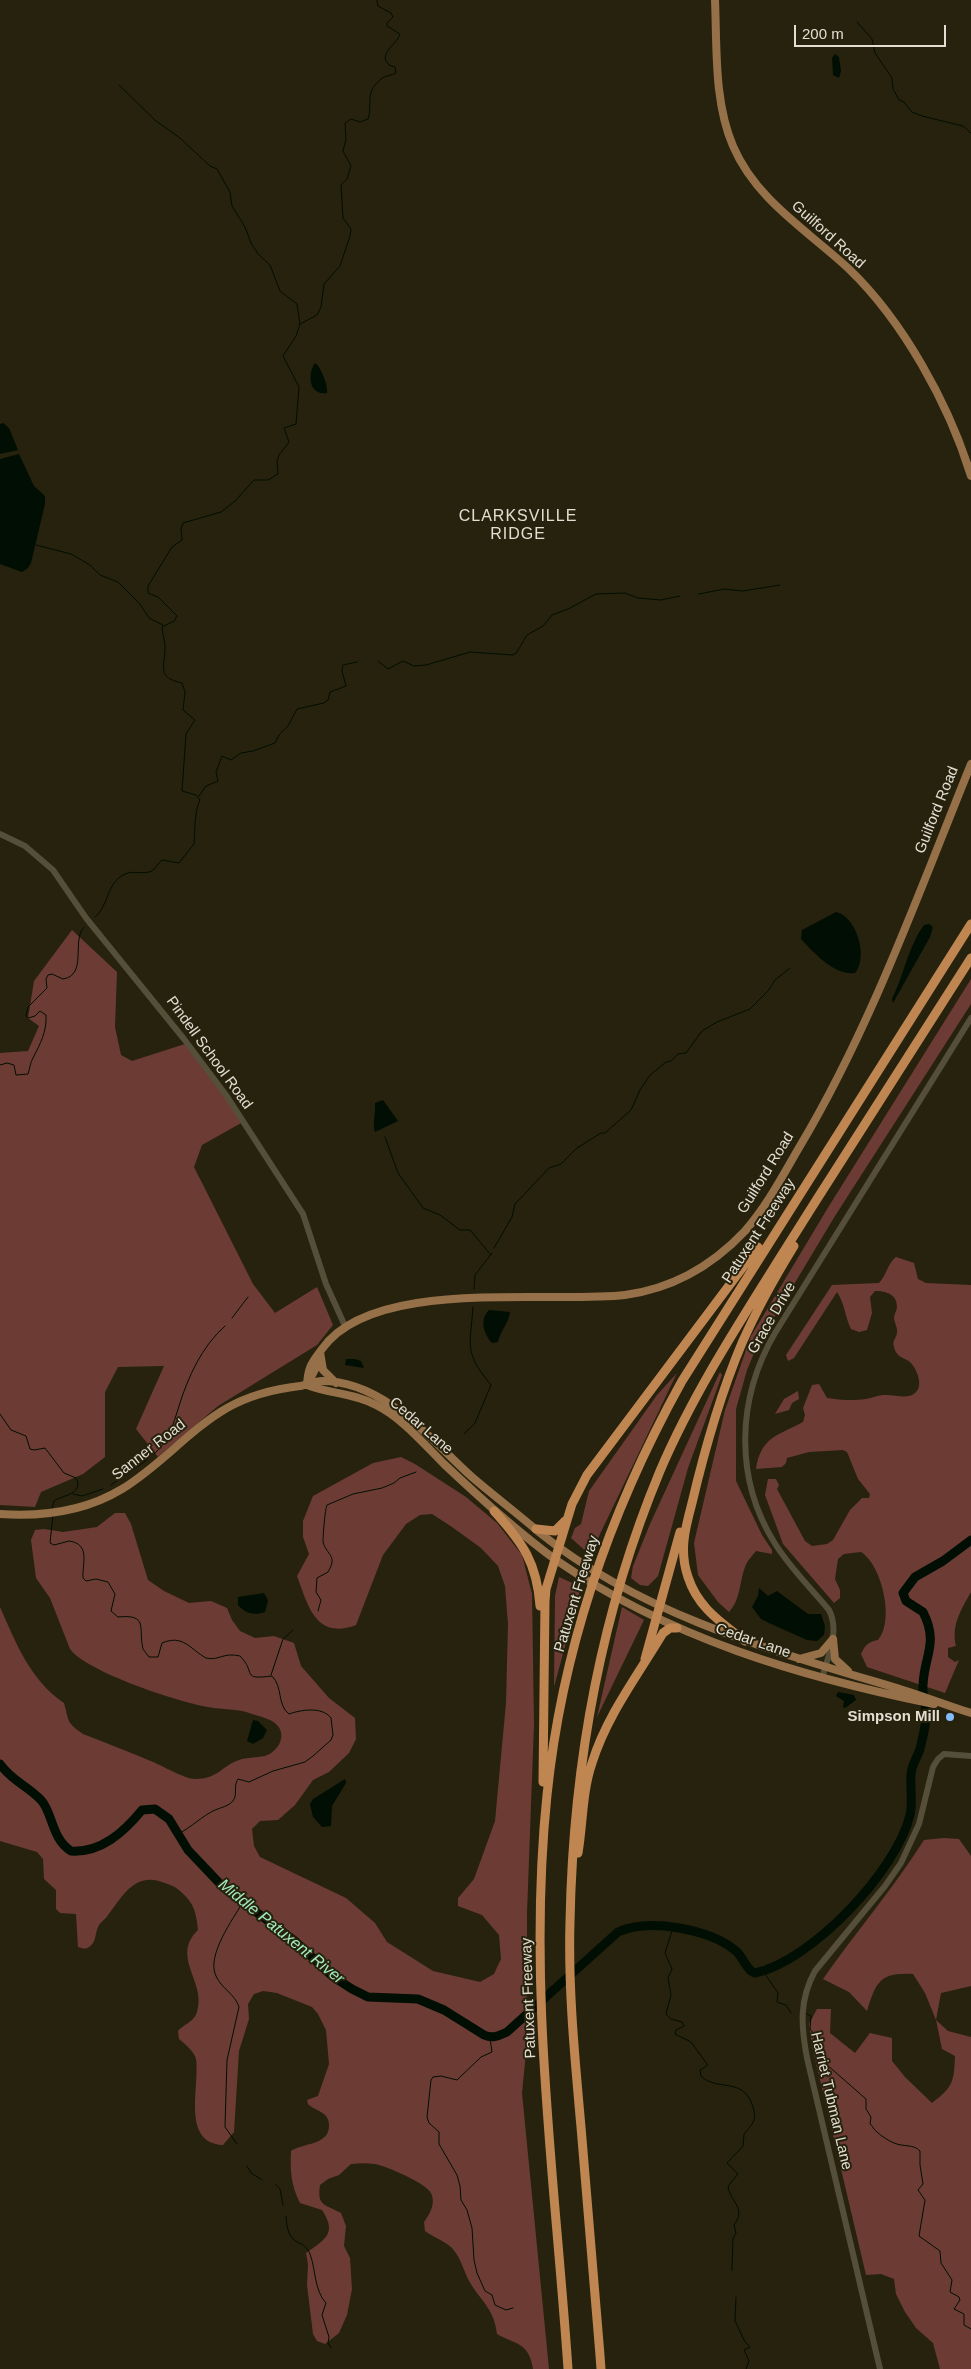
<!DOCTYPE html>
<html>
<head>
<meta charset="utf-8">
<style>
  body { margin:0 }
  #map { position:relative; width:971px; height:2369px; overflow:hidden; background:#27220d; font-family:Helvetica,sans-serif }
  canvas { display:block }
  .scale { position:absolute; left:794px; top:25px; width:152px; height:22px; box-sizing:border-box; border:2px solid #e2ded2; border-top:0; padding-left:6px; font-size:15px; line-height:18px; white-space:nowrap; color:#e2ded2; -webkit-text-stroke:4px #27220d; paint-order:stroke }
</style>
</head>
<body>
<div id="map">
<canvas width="971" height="2369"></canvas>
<div class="scale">200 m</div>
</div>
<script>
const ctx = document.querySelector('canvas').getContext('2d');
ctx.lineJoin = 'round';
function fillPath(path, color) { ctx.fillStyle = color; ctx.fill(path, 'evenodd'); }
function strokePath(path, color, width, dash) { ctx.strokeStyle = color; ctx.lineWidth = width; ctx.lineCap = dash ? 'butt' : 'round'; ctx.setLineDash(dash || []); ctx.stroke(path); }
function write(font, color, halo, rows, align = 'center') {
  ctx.font = font + ' Helvetica,sans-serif'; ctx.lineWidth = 4; ctx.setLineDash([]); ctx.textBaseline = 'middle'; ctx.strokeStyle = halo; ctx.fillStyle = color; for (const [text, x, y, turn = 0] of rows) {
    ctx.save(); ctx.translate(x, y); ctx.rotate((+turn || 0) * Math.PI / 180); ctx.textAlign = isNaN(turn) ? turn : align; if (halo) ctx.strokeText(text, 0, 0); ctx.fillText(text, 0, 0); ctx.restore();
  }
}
fillPath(new Path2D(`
  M 72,930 L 117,972 L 115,1027 L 121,1055 L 132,1061 L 188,1043 L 243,1122 L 202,1145 L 194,1167 L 253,1284 L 275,1313 L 317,1287 L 333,1325 L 317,1345 L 218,1406 L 158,1457 L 136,1429 L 164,1366 L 118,1367 L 105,1392 L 105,1457 L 83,1474 L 41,1492 L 35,1507 L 0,1505 L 0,1053 L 28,1051 L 39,1026 L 28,1018 L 34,981 Z
  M 971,979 L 971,1004 L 835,1216 L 757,1346 L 747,1370 L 736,1409 L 736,1481 L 762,1535 L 772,1550 L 772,1554 L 756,1551 C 752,1556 747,1561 745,1567 C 739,1583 741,1599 729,1612 L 718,1602 L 698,1575 L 694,1543 L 725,1410 L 751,1336 L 829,1206 Z
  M 896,1257 L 914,1263 L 918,1279 L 926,1283 L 971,1285 L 971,1592 C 961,1610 951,1625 956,1646 L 948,1648 L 948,1657 L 955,1662 L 959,1660 L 945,1693 L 867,1667 L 861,1654 C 865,1645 868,1642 878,1640 C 895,1621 882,1565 861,1552 L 844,1554 L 838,1559 L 835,1579 L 840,1590 L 840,1598 L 834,1603 L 783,1544 L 765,1495 L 768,1479 L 776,1479 L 779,1485 L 777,1489 L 805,1541 L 812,1546 L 827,1544 L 833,1540 L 850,1510 L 862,1498 L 869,1498 L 870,1494 L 858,1479 L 847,1452 L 843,1450 L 809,1452 L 787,1458 L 786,1463 L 782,1467 L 756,1469 C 761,1437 777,1436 803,1422 L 805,1415 L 803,1408 L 812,1385 L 819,1384 L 827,1398 C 840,1400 852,1401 866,1399 C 872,1398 878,1395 884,1395 C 893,1394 907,1400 915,1393 C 924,1386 917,1369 910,1362 C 903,1357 896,1357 894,1347 C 892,1340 896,1339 897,1333 C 898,1328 894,1322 894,1318 C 894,1314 897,1310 897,1307 C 897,1294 886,1291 875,1291 L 870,1297 L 872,1313 L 867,1330 L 859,1332 L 851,1329 C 845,1317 845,1304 837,1292 L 794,1358 L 788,1361 L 786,1355 L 832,1285 L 879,1283 C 887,1275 887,1264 896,1257 Z
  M 720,1372 L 722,1375 L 688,1468 L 658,1576 L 648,1586 L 640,1585 L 631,1578 L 633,1566 L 650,1524 Z
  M 677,1373 L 590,1555 L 571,1538 L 575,1528 L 581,1524 L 589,1491 L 657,1395 Z
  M 798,1391 L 799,1399 L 792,1403 L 789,1410 L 775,1414 L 784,1399 Z
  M 401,1457 L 415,1464 L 466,1497 L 497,1523 L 522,1555 L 532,1594 L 534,1724 L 527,1913 L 527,2042 L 522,2093 L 549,2369 L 533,2369 C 529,2342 516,2345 497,2334 C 494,2307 479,2300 468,2279 C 463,2268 460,2257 452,2248 C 445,2241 433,2237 425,2231 L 424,2222 C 430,2214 436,2203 431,2193 C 426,2183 386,2166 375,2164 C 367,2163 359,2163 351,2164 L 339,2175 L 328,2179 L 320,2185 C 317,2206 324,2204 341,2213 L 346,2226 L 344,2246 L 350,2258 L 352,2289 L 347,2315 L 339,2333 L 325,2344 L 317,2341 L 313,2334 L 307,2285 L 308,2264 L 306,2253 C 324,2240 338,2234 322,2210 L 300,2203 C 291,2185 290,2171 291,2151 C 303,2143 329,2145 329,2126 C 329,2121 328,2118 325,2115 C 320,2110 313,2109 308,2104 L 307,2100 L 318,2096 L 329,2064 L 326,2030 L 318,2014 L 312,2007 L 277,1993 L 263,1991 L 254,1994 L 248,2004 L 249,2019 L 239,2051 L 234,2132 L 223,2145 C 181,2143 200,2087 196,2059 C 194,2051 185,2044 179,2039 L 178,2031 C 184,2024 194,2022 197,2012 C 207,1982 170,1957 198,1930 C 196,1911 194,1903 179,1890 C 174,1886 168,1884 162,1882 C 134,1872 122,1897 108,1915 C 106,1919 100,1922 98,1927 C 95,1934 96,1943 89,1947 C 85,1950 82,1948 78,1947 L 76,1914 L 60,1913 L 56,1909 L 56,1890 L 44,1879 L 43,1859 L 37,1852 L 0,1841 L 0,1607 C 16,1643 30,1680 64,1703 C 69,1721 66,1722 83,1734 C 106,1743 130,1752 153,1762 C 163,1766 185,1779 195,1779 C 218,1779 220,1767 239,1760 C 247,1757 256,1758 265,1756 C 278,1752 288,1735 276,1724 C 271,1719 259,1716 252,1714 C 237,1708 223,1710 208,1707 C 178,1702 87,1672 70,1649 L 50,1598 L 36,1578 L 31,1540 L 35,1530 L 44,1529 L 63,1532 L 97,1527 L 115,1513 L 125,1513 L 131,1524 L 148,1580 L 164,1591 L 189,1603 L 211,1601 L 227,1608 L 232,1620 L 240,1631 L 255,1638 L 274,1636 L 294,1643 L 301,1666 L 329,1698 L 355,1718 L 356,1739 L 349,1753 L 329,1772 L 313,1780 L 295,1805 L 278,1820 L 260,1821 L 252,1829 L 254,1846 L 260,1857 L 346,1898 L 375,1923 L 387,1942 L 433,1971 L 480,1982 L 494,1974 L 501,1959 L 499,1935 L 482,1915 L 458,1906 L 458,1898 L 474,1879 L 495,1821 L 506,1703 L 508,1624 L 505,1586 L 498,1566 L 481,1548 L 452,1527 L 432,1514 L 420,1515 L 406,1524 L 383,1555 L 356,1625 C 316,1640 308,1606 297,1576 L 309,1554 L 303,1537 L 303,1521 L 313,1496 L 373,1463 Z
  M 559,1577 L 581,1587 L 554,1687 L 555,1596 Z
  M 622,1607 L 644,1620 L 597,1717 Z
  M 944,1838 L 959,1839 L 971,1856 L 971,1986 L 941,1993 L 936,2020 L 925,1993 L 913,1974 C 880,1972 876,1982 867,2011 L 849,1992 L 823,1979 C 856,1932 893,1889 924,1840 Z
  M 817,2009 L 831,2009 L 830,2033 L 855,2053 L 870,2033 L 892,2038 L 892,2061 L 905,2077 L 932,2103 C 953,2087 954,2082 955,2056 L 942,2049 L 936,2020 L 948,2031 L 971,2037 L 971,2369 L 940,2369 L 933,2343 L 916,2328 L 905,2312 L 896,2294 L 894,2279 L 881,2274 L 866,2275 L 812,2046 L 809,2024 Z`), '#6c3c34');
fillPath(new Path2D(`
  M 835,54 L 839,57 L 841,71 L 839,78 L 833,75 L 832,58 Z
  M 315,363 C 321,367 328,385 327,393 C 309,396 307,374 315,363 Z
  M 3,423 L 9,428 L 18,450 L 0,454 L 0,424 Z
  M 19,454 L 34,486 L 45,496 L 45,504 L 31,563 L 28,568 L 22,572 L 0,564 L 0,459 Z
  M 836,912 C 856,916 869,957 855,973 C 835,976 814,953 801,939 L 802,930 Z
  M 929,924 L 933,927 L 930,937 L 893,1003 L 892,999 C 904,975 908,947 924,925 Z
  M 383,1100 L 398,1121 L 375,1132 C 372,1122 376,1114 375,1103 Z
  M 489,1310 L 510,1312 C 509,1323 500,1331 498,1342 L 492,1343 C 484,1334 479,1320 489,1310 Z
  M 355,1359 L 361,1361 L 364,1368 L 345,1365 L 346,1359 Z
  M 759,1588 L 768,1596 L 777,1591 L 808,1614 L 821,1614 L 825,1626 L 824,1635 L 817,1641 L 807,1640 L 769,1623 L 761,1619 L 752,1607 L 758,1596 Z
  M 264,1593 L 268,1600 L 265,1612 C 254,1616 245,1613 238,1605 L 238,1597 Z
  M 838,1692 L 854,1695 L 856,1700 L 845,1708 L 843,1707 L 844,1701 L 836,1696 Z
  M 253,1720 L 258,1721 L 267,1730 L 263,1738 L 253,1744 L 247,1741 Z
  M 345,1779 L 346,1783 L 332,1806 L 331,1826 L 322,1827 L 313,1817 L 310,1804 L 313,1799 Z`), '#000e03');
strokePath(new Path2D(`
  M 857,22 L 872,39 L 875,53 L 892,78 L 893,89 L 899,100 L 904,102 L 912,112 L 922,116 L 963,126 L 971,133
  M 119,85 L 156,121 L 180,138 L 210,166 L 217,169 L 230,192 L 232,206 L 245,227 L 251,243 L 258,254 L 270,265 L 280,291 L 297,304 L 300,324
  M 36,545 L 71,554 L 90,565 L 100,575 L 118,582 L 140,604 L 149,618 L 163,625
  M 699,594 L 724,589 L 743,591 L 780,585
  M 378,661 L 388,669 L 403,661 L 414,666 L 426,665 L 470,652 L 513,655 L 517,652 L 527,635 L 543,626 L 552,615 L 568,609 L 596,594 L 625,593 L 638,598 L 661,600 L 680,596
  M 199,796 L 206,786 L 218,781 L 216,772 L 222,756 L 231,760 L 241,753 L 253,751 L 275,743 L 279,735 L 288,726 L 297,709 L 324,703 L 328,700 L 330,692 L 346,686 L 342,671 L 343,665 L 357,662
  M 95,917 C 109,906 106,883 125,874 C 134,870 143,875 152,871 L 162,860 L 179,863 L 194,844 C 195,832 194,812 200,800 L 196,795 L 182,791 L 186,734 L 195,720 L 183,710 L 185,692 L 182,683 C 156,677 165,668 165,647 C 165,640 162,634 162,627 L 174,621 L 177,616 L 158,597 L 148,593 L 148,586 L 172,547 L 182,540 L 181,529 L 183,523 L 221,512 L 235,501 L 254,480 L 268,480 L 278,474 L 277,461 L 279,455 L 289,442 L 284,428 L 296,424 L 299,387 L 283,356 L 296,336 L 300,324 L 317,315 L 321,307 L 324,284 L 340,266 L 350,236 L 351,229 L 343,218 L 341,185 L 347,179 L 351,166 L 343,151 L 346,139 L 345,123 L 351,119 L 360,122 L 368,119 C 373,102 364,93 381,79 C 386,75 391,76 396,73 L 395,67 L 389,65 L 385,59 C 386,47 397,44 400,34 L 387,26 L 387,23 L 393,17 L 391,13 L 378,6 L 377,0
  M 0,1065 L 7,1063 L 14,1065 L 16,1075 L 28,1074 C 30,1068 30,1063 33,1058 C 40,1044 47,1032 46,1015 L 40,1011 L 35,1016 L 28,1018 L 26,1016 L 28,1007 L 47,988 L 46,979 L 48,975 L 52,974 L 63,979 C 88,975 71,940 84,927
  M 385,1137 L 398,1173 L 423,1208 L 440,1215 L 460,1230 L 470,1230 L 491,1255
  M 494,1248 L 512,1217 L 515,1204 L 549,1168 L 561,1164 L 577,1148 L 601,1133 L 605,1133 L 631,1110 L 640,1090 L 650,1075 L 666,1062 L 671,1061 L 678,1054 L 686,1053 L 702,1031 L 717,1022 L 750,1009 L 768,991 L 775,980 L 790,968
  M 474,1289 L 475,1275 L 492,1253
  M 232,1318 L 248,1297
  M 0,1414 L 11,1430 L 26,1436 L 30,1449 L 34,1450 L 45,1448 L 64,1473 L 76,1478 C 84,1494 63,1495 54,1501 L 52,1509
  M 464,1434 L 475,1423 L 491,1385 C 464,1352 470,1348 473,1307
  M 154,1454 C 169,1441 173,1425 179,1406 C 188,1377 202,1346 225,1326
  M 111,1485 L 147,1460
  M 73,1494 L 82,1496 L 103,1489
  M 53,1515 L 50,1543 L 54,1545 L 69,1541 C 91,1544 82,1564 83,1578 L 86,1581 L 96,1579 L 108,1582 L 115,1594 L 111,1611 L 118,1617 C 149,1614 138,1628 143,1649 L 149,1657 L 158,1657 L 162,1643 C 183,1634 190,1649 206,1658 C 219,1661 223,1652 240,1656 C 257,1673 240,1680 272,1676 C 283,1687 277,1705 289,1714 C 300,1710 322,1706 331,1718 L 333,1735 L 331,1740 L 313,1756 L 305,1762 L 273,1771 L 249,1782 L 238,1779 C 233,1786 238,1794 233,1801 C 229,1806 220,1808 215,1810 C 202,1816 192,1827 178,1834
  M 318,1611 L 321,1600 L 316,1592 L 317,1578 L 328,1572 C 338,1555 327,1556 323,1542 C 323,1535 325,1509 327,1505 L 353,1494 L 382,1488 L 394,1483 L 400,1478 L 416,1472
  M 271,1675 L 283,1639 L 293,1630
  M 673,1928 L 665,1953 L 672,1969 L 668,1978 L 671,1995 L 666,2014 L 671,2019 L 682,2022 L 684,2026 L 676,2030 L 675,2034 L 691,2042 L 707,2064 L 707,2066 L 700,2070 L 701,2076 C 717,2092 744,2076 753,2107 C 757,2121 753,2123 744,2134 L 743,2146 L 727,2163 L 738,2174 L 728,2186 C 730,2202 747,2208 734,2225 L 736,2233 L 733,2238 L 732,2270
  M 763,1971 L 778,1993 L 777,2002 L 786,2005 L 791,2013
  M 807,2014 L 811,2016 L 810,2029 L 814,2034 L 815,2045 L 821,2051 L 826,2064 L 866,2099 L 866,2109 L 871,2117 L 870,2124 C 874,2127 873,2129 877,2132 C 881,2136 889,2141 894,2143 C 903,2147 914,2144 920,2151 L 920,2165 L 923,2184 L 918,2190 L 925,2200 L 919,2236 L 940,2251 L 941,2263 L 952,2280 L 950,2292 L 959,2297 L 960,2300 L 954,2309 L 964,2314 L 964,2325 L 971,2329
  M 490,2038 L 492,2052 L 481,2057 L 457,2080 L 441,2076 L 433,2077 L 431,2080 L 427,2117 L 429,2123 L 439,2132 L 439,2144 L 457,2175 L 460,2186 L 461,2200 L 467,2210 L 472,2228 L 474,2260 L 477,2273 L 485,2291 L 492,2295 L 495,2305 L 506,2310 L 513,2308
  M 237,2144 L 225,2127 L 227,2060 L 239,2007 C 235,1994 221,1988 216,1976 C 206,1956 233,1919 243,1902
  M 247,2166 L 251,2173 L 262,2180
  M 275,2184 L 280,2189 L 283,2205
  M 286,2216 C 288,2251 303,2236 310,2254 C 316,2270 314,2290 326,2303 L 322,2315 L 329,2337 L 328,2343 L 331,2348
  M 736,2297 L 735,2321 L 745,2342 L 750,2347 L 744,2350 L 749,2361 L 746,2369`), '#000e03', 1);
strokePath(new Path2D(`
  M 0,1764 C 12,1781 28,1786 41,1800 C 53,1813 51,1838 71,1851 C 101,1853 124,1832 142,1810 L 155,1809 L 169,1819 L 188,1850 L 224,1888 L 295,1941 L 332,1976 L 352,1989 L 368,1997 L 418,1999 L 444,2010 L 484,2035 C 493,2039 498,2036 507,2032 L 618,1932 C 649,1918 710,1929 736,1951 C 743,1957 747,1971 755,1973 C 812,1961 897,1870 910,1815 C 913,1801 910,1788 911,1774 C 912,1764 917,1758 920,1749 C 922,1740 925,1729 926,1719 C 927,1708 922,1697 923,1685 C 924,1656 939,1643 923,1612 L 906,1601 L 903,1593 L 915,1577 L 943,1561 L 971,1540`), '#000e03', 9);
strokePath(new Path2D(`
  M 0,834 L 25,846 L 53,870 L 86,918 L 184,1039 L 226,1095 L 303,1214 L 326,1284 L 345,1326
  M 822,1678 C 828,1656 840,1631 829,1610 C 811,1588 789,1567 774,1542 C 734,1477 737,1398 775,1333 L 971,1018
  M 880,2369 L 807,2058 C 801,2026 799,2000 815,1971 L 885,1886 L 901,1863 L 919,1824 L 933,1767 L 938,1759 L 944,1754 L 971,1756`), '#554f39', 6);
strokePath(new Path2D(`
  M 715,0 C 717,48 714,102 733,146 C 756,200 807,230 849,269 C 903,321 949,404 971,476
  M 320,1352 L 323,1370 L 336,1383
  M 308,1383 L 320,1360
  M 307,1385 C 308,1366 312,1363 322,1349 C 373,1277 546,1304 625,1295 C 647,1292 669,1285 688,1275 C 709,1264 728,1249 745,1231 C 767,1206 783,1175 800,1146 C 871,1027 919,892 971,764
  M 307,1385 C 330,1394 354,1393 376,1405 C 402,1418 423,1443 444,1464 C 480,1498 516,1531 556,1560 C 669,1638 801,1677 934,1704
  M 0,1514 C 43,1517 84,1512 122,1489 C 160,1466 189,1430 227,1408 C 250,1395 274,1389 300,1386 C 307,1385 315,1381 322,1381 C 384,1381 430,1439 472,1477 C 494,1496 518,1514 540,1533 C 645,1617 777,1652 903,1690 C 926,1697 948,1706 971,1713
  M 833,1639 L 835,1659 L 848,1671
  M 799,1659 L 821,1653 L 833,1639`), '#957048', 8);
strokePath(new Path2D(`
  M 494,1511 C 523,1543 537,1563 540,1606
  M 536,1529 L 555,1531 L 565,1521
  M 745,1641 C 721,1622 698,1608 688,1577 C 679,1551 685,1529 692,1503 C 705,1448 720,1395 742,1343 C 757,1309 775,1277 794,1246
  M 645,1659 L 680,1532
  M 543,1782 L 545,1601 L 546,1589 L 572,1504 L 587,1475 L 758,1247
  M 578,1853 C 583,1823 582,1792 592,1763 C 607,1715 638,1675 663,1633 L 670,1628 L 677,1628
  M 568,2369 C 555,2178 527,1986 547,1795 C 562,1649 611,1509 682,1381 L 971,924
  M 601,2369 C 595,2288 588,2207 581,2127 C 575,2059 568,1990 570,1922 C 573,1766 600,1615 660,1471 C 693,1394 739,1323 783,1253 C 845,1154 909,1056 971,958`), '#bf8652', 9);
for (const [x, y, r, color] of [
  [950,1717,5,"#83bcfb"]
]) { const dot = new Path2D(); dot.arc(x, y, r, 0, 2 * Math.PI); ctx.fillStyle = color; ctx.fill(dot); strokePath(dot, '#27220d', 2); }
write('15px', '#e2ded2', '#27220d', [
  ["Guilford Road",828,235,42],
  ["Guilford Road",937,810,-68],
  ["Pindell School Road",209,1053,54],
  ["Guilford Road",766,1173,-58],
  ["Patuxent Freeway",759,1231,-57],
  ["Grace Drive",772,1318,-60],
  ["Cedar Lane",421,1426,41],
  ["Sanner Road",149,1450,-38],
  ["Patuxent Freeway",577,1594,-73],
  ["Cedar Lane",753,1641,19],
  ["Patuxent Freeway",529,1998,-92],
  ["Harriet Tubman Lane",831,2101,77]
]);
write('bold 15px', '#e2ded2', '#27220d', [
  ["Simpson Mill",940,1717]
], 'right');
ctx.letterSpacing = '1px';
write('16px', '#e2ded2', '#27220d', [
  ["CLARKSVILLE",518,517],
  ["RIDGE",518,535]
]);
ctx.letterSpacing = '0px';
write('italic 16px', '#a1edbe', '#27220d', [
  ["Middle Patuxent River",281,1932,39]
]);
</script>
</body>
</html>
